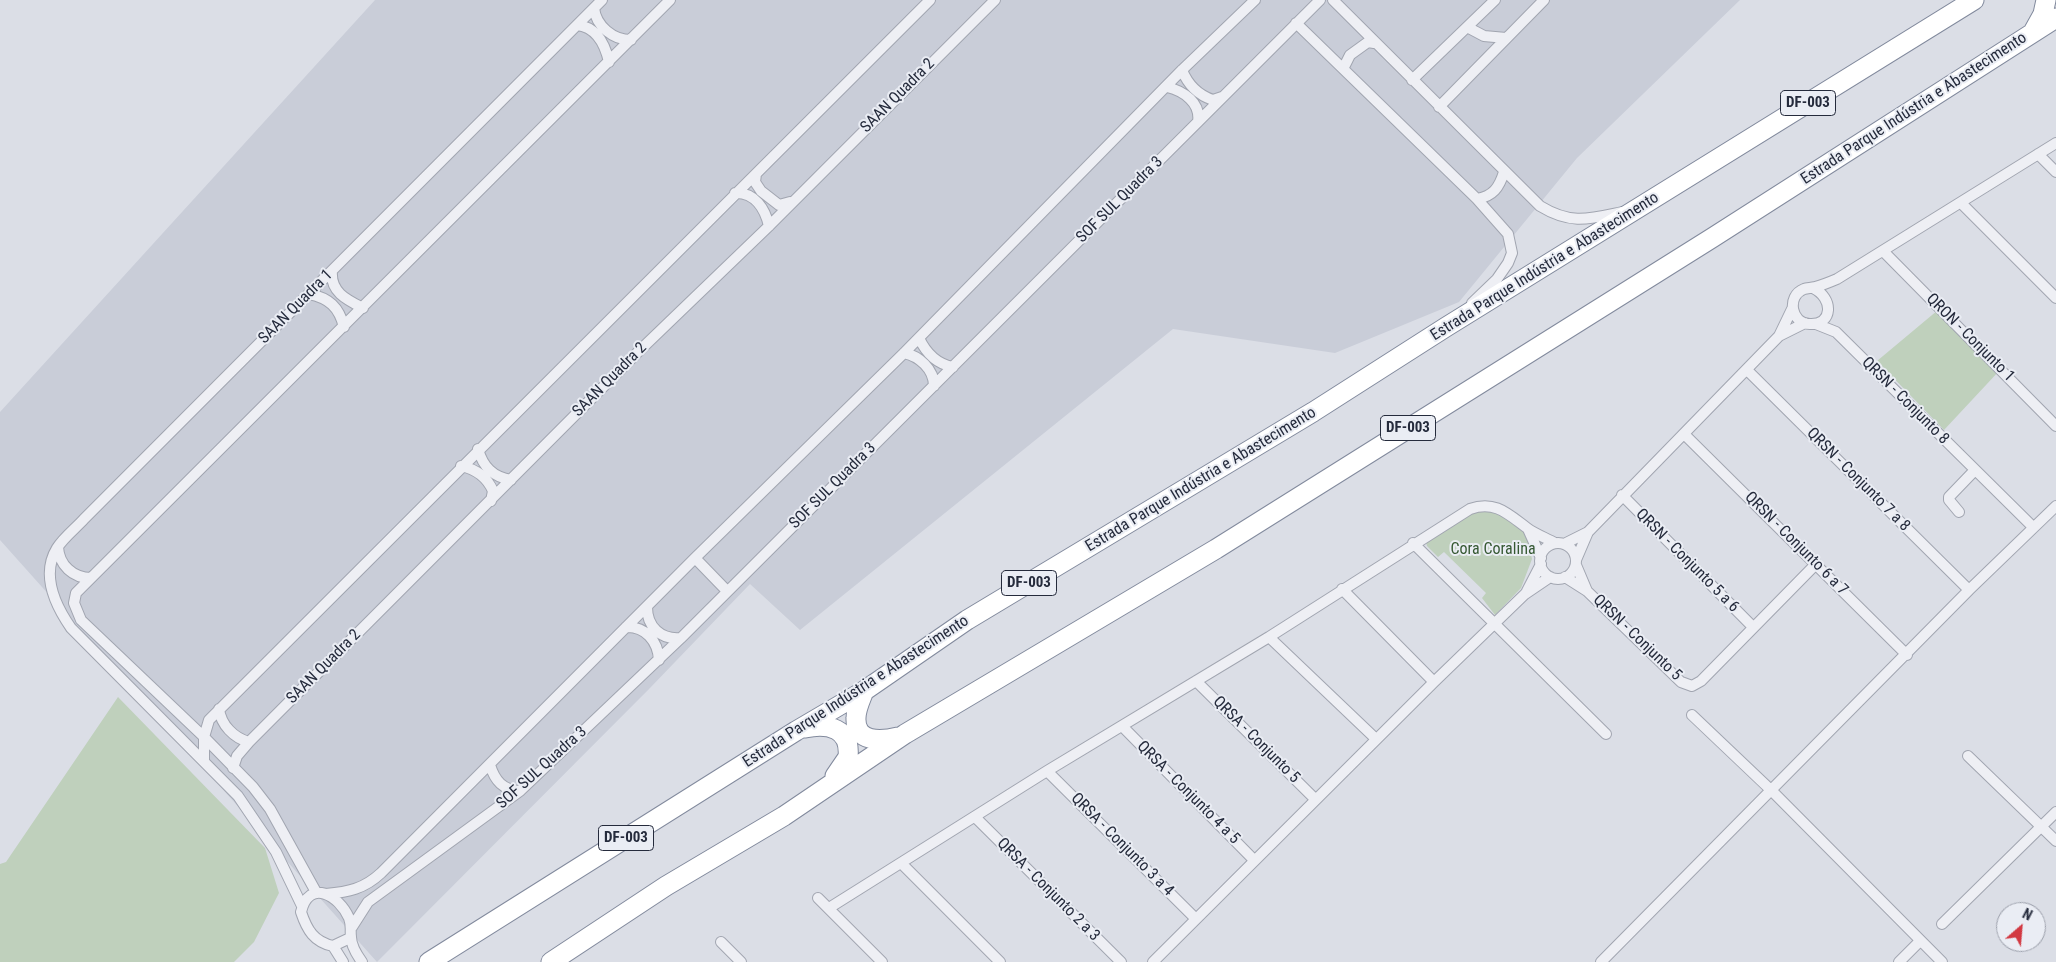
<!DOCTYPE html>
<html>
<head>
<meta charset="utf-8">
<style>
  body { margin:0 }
  #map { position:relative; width:2056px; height:962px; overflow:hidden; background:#dbdee6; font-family:"Roboto Condensed",sans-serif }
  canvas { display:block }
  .north { position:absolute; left:1996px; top:902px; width:50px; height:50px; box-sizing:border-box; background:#eaedf4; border:1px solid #9b9faa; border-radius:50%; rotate:27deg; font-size:14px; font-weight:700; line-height:20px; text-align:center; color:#252b3c }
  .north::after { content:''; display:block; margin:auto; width:18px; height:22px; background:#d23942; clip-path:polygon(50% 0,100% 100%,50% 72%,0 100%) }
</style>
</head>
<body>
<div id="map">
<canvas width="2056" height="962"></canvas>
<div class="north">N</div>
</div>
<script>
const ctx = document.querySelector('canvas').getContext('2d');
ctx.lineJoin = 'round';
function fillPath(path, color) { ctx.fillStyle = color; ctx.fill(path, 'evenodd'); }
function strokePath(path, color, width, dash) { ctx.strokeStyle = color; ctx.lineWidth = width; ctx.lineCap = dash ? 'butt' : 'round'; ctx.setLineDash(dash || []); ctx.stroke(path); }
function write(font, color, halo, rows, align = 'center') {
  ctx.font = font + ' "Roboto Condensed",sans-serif'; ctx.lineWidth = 4; ctx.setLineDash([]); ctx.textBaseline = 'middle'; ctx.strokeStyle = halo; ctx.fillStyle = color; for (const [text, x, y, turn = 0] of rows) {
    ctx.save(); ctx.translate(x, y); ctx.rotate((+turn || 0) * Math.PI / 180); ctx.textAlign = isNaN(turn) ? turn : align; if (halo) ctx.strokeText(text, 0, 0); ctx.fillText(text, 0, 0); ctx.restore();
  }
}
fillPath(new Path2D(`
  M 375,0 L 1740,0 L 1577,158 L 1459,302 L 1335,353 L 1173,329 L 800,630 L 750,584 L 650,688 L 377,962 L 0,540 L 0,412 Z`), '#c9cdd8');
fillPath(new Path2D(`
  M 1938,310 L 2000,370 L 1944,430 L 1877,361 Z
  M 1487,509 L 1498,511 L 1526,534 L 1532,559 L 1521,588 L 1495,615 L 1482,598 L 1486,593 L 1444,552 L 1438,557 L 1427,546 L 1426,542 L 1466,514 Z
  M 118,697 L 265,848 L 279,893 L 254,942 L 234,962 L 0,962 L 0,864 L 6,862 Z`), '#bfd0bc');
const street = new Path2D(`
  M 1333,0 L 1540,206 C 1571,225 1589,219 1622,212
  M 594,8 C 596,26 613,40 631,40
  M 1296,23 L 1477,199 L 1508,234 L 1512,253 L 1508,263 L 1497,279 L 1472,303
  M 577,25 C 597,27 605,44 609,62
  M 1467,27 L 1484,36 L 1506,38
  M 1344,67 L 1350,55 L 1368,42 L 1374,43
  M 1182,70 C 1188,85 1198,95 1213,100 L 1222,97
  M 1412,80 L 1495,0
  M 1167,87 C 1184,91 1201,103 1198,122
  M 1439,107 L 1544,0
  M 2038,154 L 2056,172
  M 756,174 L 755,182 L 761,191 L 779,205 L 790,202
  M 735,193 C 755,192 765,209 769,226
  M 1477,199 C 1493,196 1499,188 1504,172
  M 1961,203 L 2056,298
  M 1883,251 L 2056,426
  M 332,271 C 330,292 347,300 363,308
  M 1813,288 C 1834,298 1833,325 1810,324 C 1791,324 1786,296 1804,289 C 1807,288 1812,288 1815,287 C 1823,285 1830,282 1837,279 L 2056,143
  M 309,294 C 329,298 339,307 344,327
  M 1816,324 L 1836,332 L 2033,527
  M 1779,336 L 1805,323
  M 919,338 C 926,353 937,364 953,367
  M 904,353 C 919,356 934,369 934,386
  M 1747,370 L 1969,590
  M 1684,434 L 1907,655
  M 478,449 C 483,467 493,477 511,480
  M 461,466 C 475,469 487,477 493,491 L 491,501
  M 1622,495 L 1753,627
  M 1959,512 L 1949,500 L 1949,497 L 1975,470
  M 1528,529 L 1541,558
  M 1588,532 L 1779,336 L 1792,309
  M 1413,543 L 1606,734
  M1540 561a18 18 0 1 1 36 0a18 18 0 1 1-36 0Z
  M 1564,544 L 1588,532 L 1576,560
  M 58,547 C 59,565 73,578 91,578
  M 695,558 L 727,591
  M 1576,565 L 1587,591
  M 1565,577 L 1587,591 L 1681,682 L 1692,686 L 1701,681 L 1816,564
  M 1342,589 L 1434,682
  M 1527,591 L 1541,564
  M 647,607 C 647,627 661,640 681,638
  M 626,627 C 645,626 658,641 659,660
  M 1269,637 L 1376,739
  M 1196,681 L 1315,799
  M 219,709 C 221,725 234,738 249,742
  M 1692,715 L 1772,791 L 1942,962
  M 1122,726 L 1254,860
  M 1968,756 L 2056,841
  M 204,761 L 204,737 L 209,720 L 930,0
  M 490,765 C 495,781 503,790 520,791
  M 233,768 L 237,756 L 249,742 L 637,353 L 769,226 L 995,0
  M 1047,771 L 1196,919
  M 975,817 L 1121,962
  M 901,863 L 1000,962
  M 316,892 L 270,809 L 253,787 L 204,737 L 81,620 L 74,603 L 76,593 L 670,0
  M 326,894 C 348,892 364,889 381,873 L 695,558 L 904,353 L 1182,70 L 1255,0
  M 818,898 L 882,962
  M 302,906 L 276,852 L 238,796 L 71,628 C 55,605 41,574 57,548 C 64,537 76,528 84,519 L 602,0
  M 829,908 L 1047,771 L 1269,637 L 1470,509 C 1495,500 1508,514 1527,528 C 1535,534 1546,538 1555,543
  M 1942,924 L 2056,812
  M 352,927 L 368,902 L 520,791 L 681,638 L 1320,0
  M 350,938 L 333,946 C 314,942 307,930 301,912 C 309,878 339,895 349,918 C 352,926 350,930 351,937 C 351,946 357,955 362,962
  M 721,942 L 741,962
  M 333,946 L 343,962
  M 1153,962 L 1434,682 L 1525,594 L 1550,577
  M 1601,962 L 1969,590 L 2056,506
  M 1899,962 L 1920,941`);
const highway = new Path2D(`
  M 2033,32 L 2043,14 L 2046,0
  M 864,691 C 861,699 856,709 856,718 C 855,743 881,741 898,737
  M 805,728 C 828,723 851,728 848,757 L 835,776
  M 429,962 L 796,731 L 864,691 L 967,620 L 1313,412 L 1446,327 L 1974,0
  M 551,962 L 666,886 L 784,816 L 905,734 L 1216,549 L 1712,238 L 2056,18`);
strokePath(street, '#a1a5b0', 12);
strokePath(highway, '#828a9d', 21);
strokePath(street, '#eeeff4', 10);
strokePath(highway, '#fff', 19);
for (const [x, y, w] of [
  [1808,103,55],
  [1408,428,55],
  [1029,583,55],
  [626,838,55]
]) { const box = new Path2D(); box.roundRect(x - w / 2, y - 12.5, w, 25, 4); ctx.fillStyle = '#eaedf4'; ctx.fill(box); strokePath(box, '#252b3c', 1); }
write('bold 15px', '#252b3c', null, [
  ["DF-003",1808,103],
  ["DF-003",1408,428],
  ["DF-003",1029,583],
  ["DF-003",626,838]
]);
write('16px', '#252b3c', '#eaedf4', [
  ["SAAN Quadra 2",898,96,-45],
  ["Estrada Parque Indústria e Abastecimento",1914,109,-33],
  ["SOF SUL Quadra 3",1120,200,-45],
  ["Estrada Parque Indústria e Abastecimento",1545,267,-32],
  ["SAAN Quadra 1",296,307,-45],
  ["QRON - Conjunto 1",1970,338,45],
  ["SAAN Quadra 2",610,380,-45],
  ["QRSN - Conjunto 8",1905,401,45],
  ["Estrada Parque Indústria e Abastecimento",1201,480,-31],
  ["QRSN - Conjunto 7 a 8",1858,480,45],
  ["SOF SUL Quadra 3",833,486,-45],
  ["QRSN - Conjunto 6 a 7",1796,544,45],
  ["QRSN - Conjunto 5 a 6",1687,561,45],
  ["QRSN - Conjunto 5",1637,638,44],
  ["SAAN Quadra 2",324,667,-45],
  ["Estrada Parque Indústria e Abastecimento",856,692,-33],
  ["QRSA - Conjunto 5",1256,740,45],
  ["SOF SUL Quadra 3",542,768,-42],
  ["QRSA - Conjunto 4 a 5",1188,793,45],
  ["QRSA - Conjunto 3 a 4",1122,845,45],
  ["QRSA - Conjunto 2 a 3",1048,890,45]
]);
write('16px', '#355832', '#eaedf4', [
  ["Cora Coralina",1493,550]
]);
</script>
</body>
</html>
